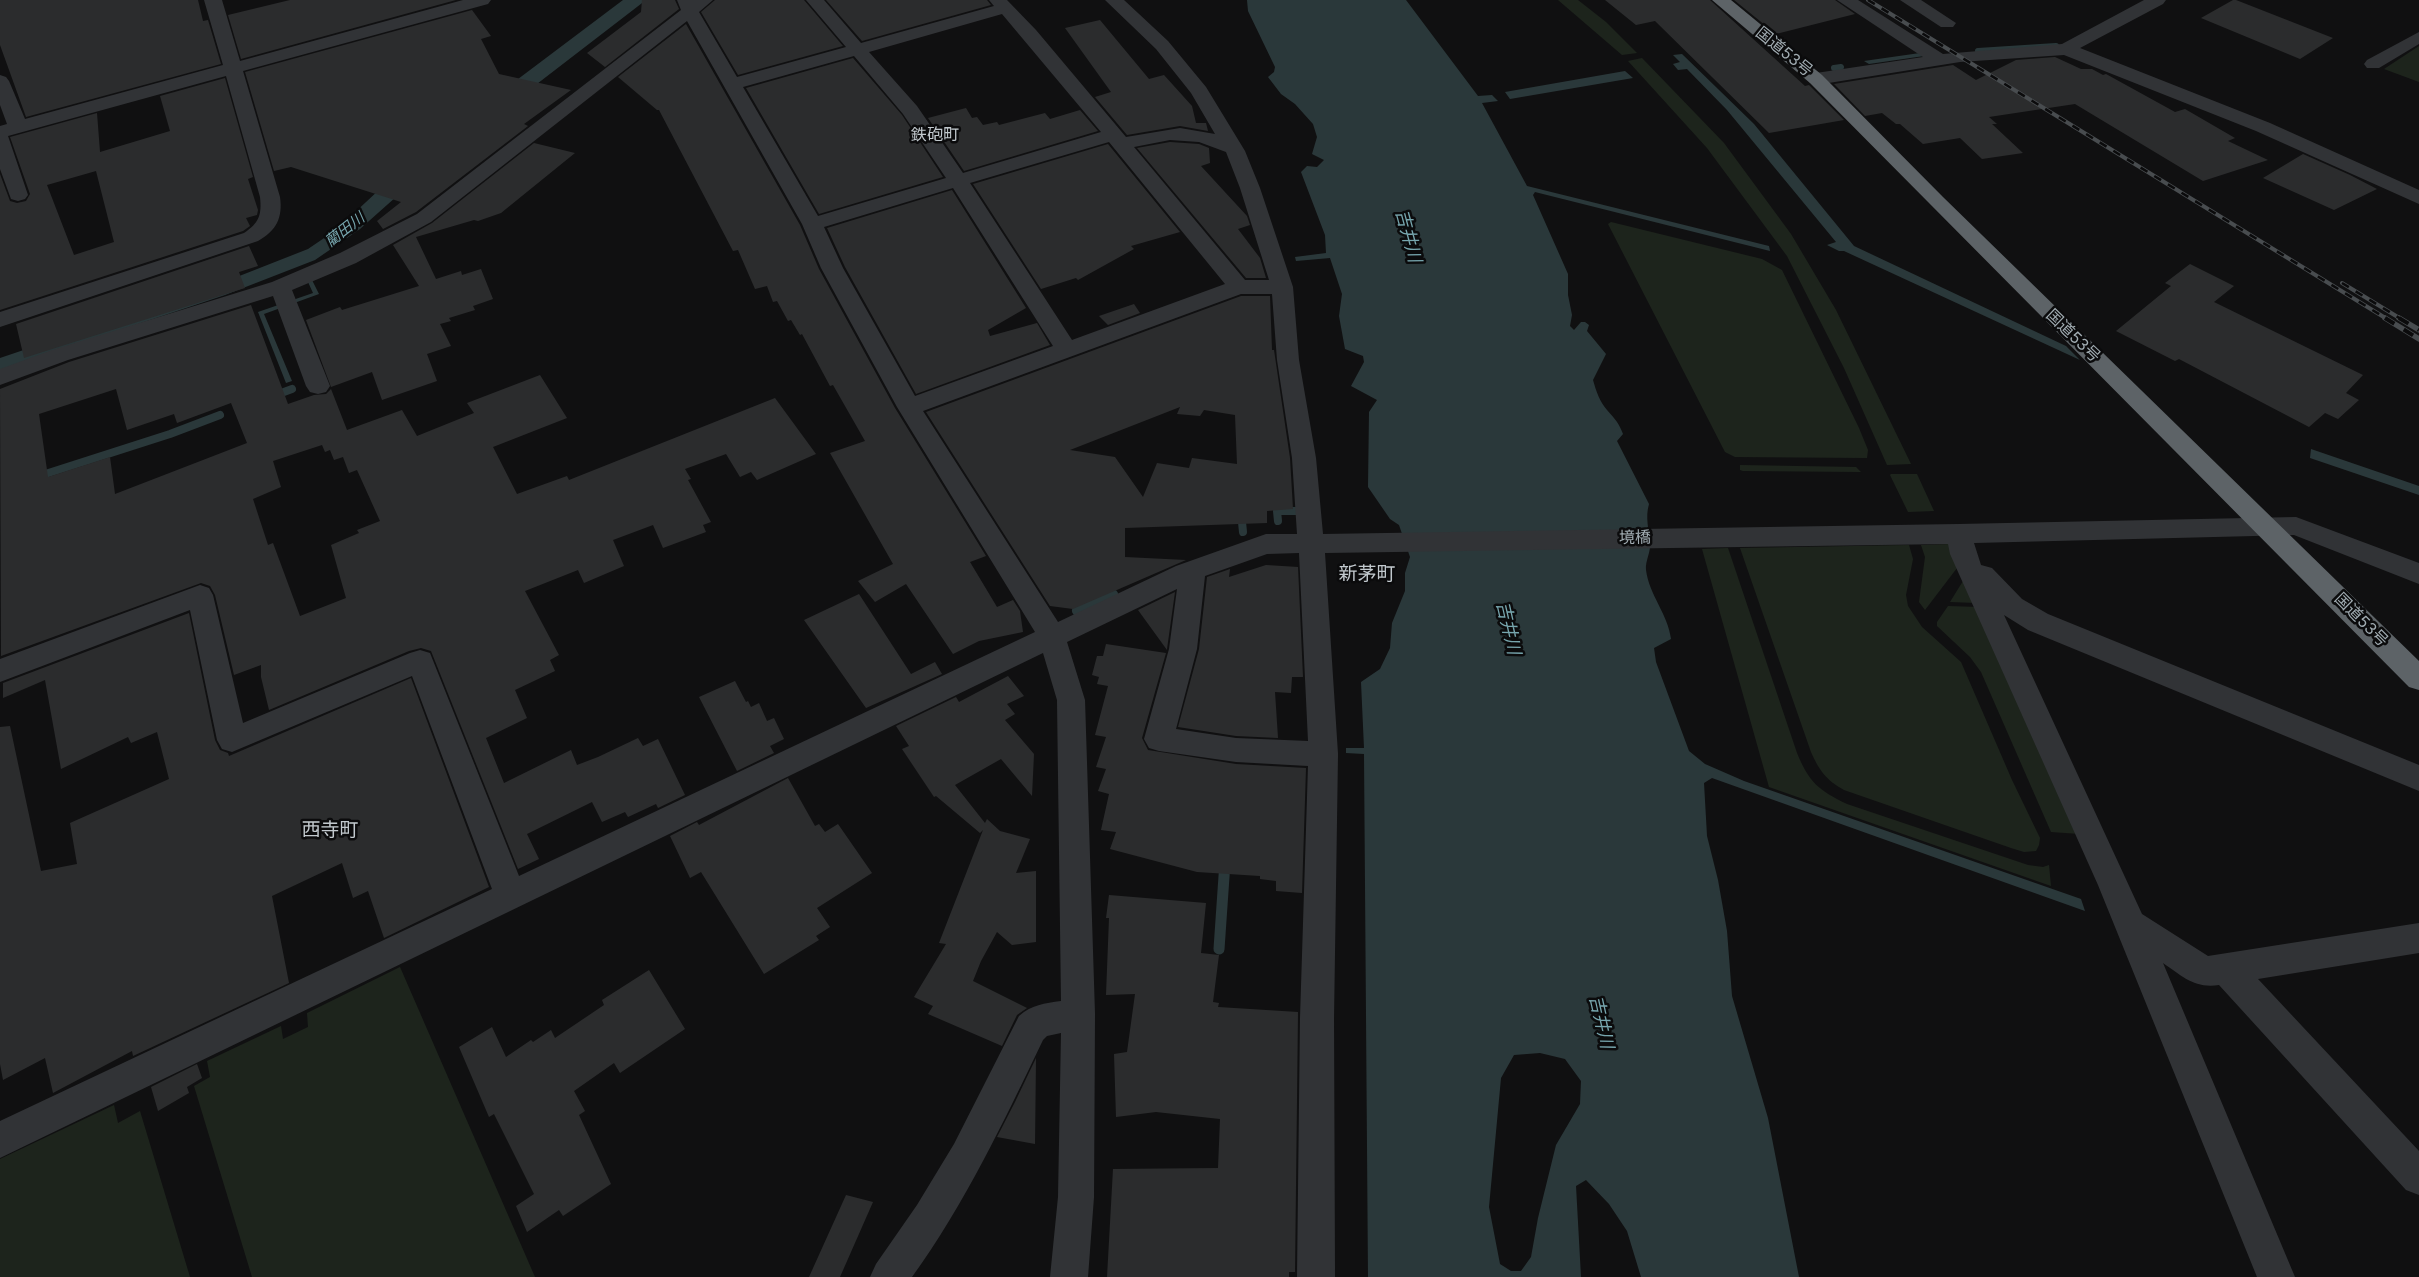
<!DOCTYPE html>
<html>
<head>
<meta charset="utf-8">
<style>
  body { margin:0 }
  canvas { display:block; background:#101011 }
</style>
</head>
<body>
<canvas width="2419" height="1277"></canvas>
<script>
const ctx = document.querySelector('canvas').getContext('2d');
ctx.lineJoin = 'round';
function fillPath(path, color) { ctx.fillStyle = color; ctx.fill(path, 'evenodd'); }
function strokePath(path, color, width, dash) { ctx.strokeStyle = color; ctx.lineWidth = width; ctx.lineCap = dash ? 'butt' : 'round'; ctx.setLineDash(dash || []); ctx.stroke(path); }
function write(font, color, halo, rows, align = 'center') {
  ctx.font = font + ' Inter,"Noto Sans JP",sans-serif'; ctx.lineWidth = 5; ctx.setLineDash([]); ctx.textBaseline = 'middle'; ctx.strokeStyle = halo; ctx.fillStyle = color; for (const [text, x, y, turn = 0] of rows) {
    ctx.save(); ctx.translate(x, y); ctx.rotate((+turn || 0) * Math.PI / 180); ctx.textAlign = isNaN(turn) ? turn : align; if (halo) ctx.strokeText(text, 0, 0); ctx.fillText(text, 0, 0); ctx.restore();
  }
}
fillPath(new Path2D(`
  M 1558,0 L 1578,0 L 1606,22 L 1637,53 L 1622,55 Z
  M 2419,46 L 2419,82 L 2384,69 Z
  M 1642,58 L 1724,143 L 1791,234 L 1836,310 L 1911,464 L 1887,465 L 1844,368 L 1787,256 L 1707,148 L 1628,61 Z
  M 1611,222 L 1762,259 L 1782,270 L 1859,428 L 1868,450 L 1867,458 L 1735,457 L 1725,452 L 1608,224 Z
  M 1740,465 L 1856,467 L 1861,472 L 1743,471 L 1740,470 Z
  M 1891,474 L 1917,474 L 1934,511 L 1908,512 L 1890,475 Z
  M 1949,544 L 1957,568 L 1925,610 L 1919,602 L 1925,557 L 1921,545 Z
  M 1909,545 L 1913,559 L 1906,595 L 1908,606 L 1922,627 L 1961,662 L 2012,780 L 2040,838 L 2039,845 L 2036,851 L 2024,852 L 2011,848 L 1844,790 C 1826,780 1819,770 1811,752 L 1740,548 Z
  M 1728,548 L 1797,753 C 1809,782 1818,790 1847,804 L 2028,865 L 2043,867 L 2049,865 L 2051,886 L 1769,787 L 1702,549 Z
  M 1963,581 L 1977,603 L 1950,602 Z
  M 1948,606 L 1978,607 L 2080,834 L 2051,832 L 1981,672 L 1970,657 L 1937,626 L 1937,622 Z
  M 400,967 L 535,1277 L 252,1277 L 194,1086 L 210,1077 L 207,1061 L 281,1026 L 283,1039 L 308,1027 L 307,1013 Z
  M 114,1105 L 118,1123 L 140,1111 L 190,1277 L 0,1277 L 0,1159 Z`), '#1d241c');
fillPath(new Path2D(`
  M 623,0 L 646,0 L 433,164 L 360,229 L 315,260 L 225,295 L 0,370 L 0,358 L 219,284 L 308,249 L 336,230 L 395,175 L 449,131 Z
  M 1247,0 L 1406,0 L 1478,96 L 1492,95 L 1498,101 L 1482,103 L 1527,186 L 1769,246 L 1770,251 L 1535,192 L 1533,195 L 1568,274 L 1568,295 L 1572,315 L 1570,326 L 1574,330 L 1581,322 L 1585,322 L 1589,325 L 1587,331 L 1606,354 L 1593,380 C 1596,391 1600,402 1607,410 C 1615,419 1619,423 1623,434 L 1617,441 L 1649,504 C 1645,517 1649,530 1650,543 C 1651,552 1645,561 1646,570 C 1649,595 1668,614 1671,639 L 1654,648 L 1656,662 L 1689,751 L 1705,764 L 1744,781 L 2081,899 L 2085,911 L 1712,778 L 1704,783 L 1707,836 L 1718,880 L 1727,931 L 1732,996 L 1768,1118 L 1799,1277 L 1641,1277 L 1627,1231 L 1609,1204 L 1586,1180 L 1576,1186 L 1581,1277 L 1368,1277 L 1364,754 L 1346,753 L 1346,748 L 1364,748 L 1361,682 L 1380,669 L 1390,648 L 1392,623 L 1405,591 L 1405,573 L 1410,557 L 1399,525 L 1390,519 L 1368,487 L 1369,412 L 1377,400 L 1351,386 L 1364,362 L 1363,356 L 1345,349 L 1339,316 L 1342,294 L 1330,258 L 1296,261 L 1295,257 L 1326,253 L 1325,235 L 1301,172 L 1307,166 L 1317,167 L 1324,160 L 1312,154 L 1317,137 L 1313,124 L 1295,104 L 1281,94 L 1268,77 L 1274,72 L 1275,67 L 1248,11 ZM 1540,1053 L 1565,1059 L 1581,1081 L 1580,1104 L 1556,1145 L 1538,1218 L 1531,1257 L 1521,1271 L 1511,1271 L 1500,1264 L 1489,1207 L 1501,1078 L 1514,1055 Z
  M 1920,53 L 1924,56 L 1869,64 L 1864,61 Z
  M 1682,54 L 1754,124 L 1854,246 L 2066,346 L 2080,360 L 1844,251 L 1839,251 L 1827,245 L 1836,242 L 1727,110 L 1687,69 L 1678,70 L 1673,64 L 1680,62 L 1673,55 Z
  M 1625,71 L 1633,78 L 1510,99 L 1505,92 Z
  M 312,280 L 319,294 L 264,314 L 292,381 L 286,383 L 258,312 L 313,293 L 308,282 Z
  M 2311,449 L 2419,486 L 2419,495 L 2310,458 Z`), '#2a383a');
strokePath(new Path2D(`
  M 1978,51 L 2056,46
  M 1834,68 L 1841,67`), '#2a383a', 6);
strokePath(new Path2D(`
  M 273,396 L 292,389
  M 36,477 L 170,434 L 220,415
  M 1241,512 L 1243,532
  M 1278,521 L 1277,511 L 1298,511
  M 1076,611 L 1114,594`), '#2a383a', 8);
strokePath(new Path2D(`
  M 1219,949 L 1225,862`), '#2a383a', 11);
fillPath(new Path2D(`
  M 0,0 L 198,0 L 203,21 L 208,20 L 221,64 L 26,117 L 0,45 Z
  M 290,0 L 456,0 L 241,59 L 228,15 Z
  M 642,0 L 675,0 L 679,9 L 605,67 L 587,53 L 641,12 Z
  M 715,0 L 804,0 L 843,46 L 738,75 L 701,12 Z
  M 826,0 L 987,0 L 991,5 L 862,41 Z
  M 1605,0 L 1710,0 L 1805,86 L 1809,85 L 1844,120 L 1769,133 L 1655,21 L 1636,25 Z
  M 1734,0 L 1835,0 L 1855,14 L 1776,34 Z
  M 2233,0 L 2236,0 L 2333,38 L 2300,59 L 2201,18 Z
  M 472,10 L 491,36 L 481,39 L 499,74 L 571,90 L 524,124 L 528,126 L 416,212 L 383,229 L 377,221 L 401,202 L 291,167 L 274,171 L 245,72 Z
  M 1100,20 L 1149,79 L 1164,75 L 1192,106 L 1196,123 L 1206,123 L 1208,131 L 1180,126 L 1127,135 L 1095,97 L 1111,92 L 1065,28 Z
  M 686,24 L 800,225 L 819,269 L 895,408 L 986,556 L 970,562 L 997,607 L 1013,600 L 1020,611 L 1023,632 L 979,641 L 953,654 L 906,584 L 875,602 L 858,581 L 893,564 L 830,453 L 865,441 L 833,385 L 830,386 L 802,334 L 800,335 L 791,320 L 788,321 L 777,301 L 773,302 L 767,286 L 755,289 L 738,250 L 733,251 L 659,110 L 657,110 L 618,77 Z
  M 2055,57 L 2081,69 L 2092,69 L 2103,75 L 2106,74 L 2175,112 L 2185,109 L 2235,138 L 2228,141 L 2268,160 L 2203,181 L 2075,104 L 1989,117 L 1997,124 L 1992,124 L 2023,153 L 1982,159 L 1960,138 L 1923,144 L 1900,124 L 1896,124 L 1882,113 L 1865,116 L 1834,84 L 1953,65 L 1976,80 L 2016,60 Z
  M 853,58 L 902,115 L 943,177 L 819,214 L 746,88 Z
  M 225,78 L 253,177 L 248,179 L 258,210 L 257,215 L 246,218 L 250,226 L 243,231 L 0,310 L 0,174 L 10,201 L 17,203 L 26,201 L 30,194 L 10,137 L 97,113 L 100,152 L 170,131 L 160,96 ZM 96,171 L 114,242 L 74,255 L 47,185 Z
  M 966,108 L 972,118 L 977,117 L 983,125 L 997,122 L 999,125 L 1045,113 L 1050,119 L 1080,110 L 1098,131 L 964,171 L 928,118 Z
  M 1170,142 L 1199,144 L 1209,148 L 1210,163 L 1201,166 L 1247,216 L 1250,225 L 1238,229 L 1260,258 L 1266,278 L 1246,278 L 1137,148 Z
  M 534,143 L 575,153 L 501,213 L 478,221 L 474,220 L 416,237 L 436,279 L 461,271 L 462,275 L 481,269 L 493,299 L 473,306 L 475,310 L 449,318 L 451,321 L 440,324 L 451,346 L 427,354 L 437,381 L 382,400 L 372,372 L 331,387 L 306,320 L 340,307 L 342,310 L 419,286 L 393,245 L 432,223 Z
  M 1108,144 L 1180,232 L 1131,246 L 1134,249 L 1078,280 L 1076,278 L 1041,289 L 973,184 Z
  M 2303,154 L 2350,175 L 2377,189 L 2334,210 L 2263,178 Z
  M 952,190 L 1026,308 L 988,330 L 990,336 L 1037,323 L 1050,345 L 916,394 L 845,267 L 827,228 Z
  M 249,246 L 258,266 L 239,272 L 245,288 L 24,358 L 16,324 Z
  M 2190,264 L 2234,286 L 2214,302 L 2363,375 L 2346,393 L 2359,400 L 2338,419 L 2325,413 L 2309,427 L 2179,359 L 2175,361 L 2116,331 L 2171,286 L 2165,283 Z
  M 1241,296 L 1270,296 L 1272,350 L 1274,350 L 1290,458 L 1293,509 L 1267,511 L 1267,523 L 1125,528 L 1125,557 L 1186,560 L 1073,609 L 1050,606 L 926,412 ZM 1180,407 L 1177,414 L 1200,416 L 1204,410 L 1235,415 L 1237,464 L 1192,458 L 1189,468 L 1157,463 L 1143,497 L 1115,457 L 1070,450 Z
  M 1134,304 L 1140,313 L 1108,325 L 1099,316 Z
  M 251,305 L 288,404 L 314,395 L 326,394 L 331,389 L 347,430 L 402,410 L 417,436 L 474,413 L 467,403 L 540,375 L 567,418 L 493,447 L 517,494 L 567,476 L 569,480 L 775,398 L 816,454 L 757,480 L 751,472 L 740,477 L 726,454 L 685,469 L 691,479 L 688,480 L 711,522 L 703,525 L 706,532 L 663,548 L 653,525 L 613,540 L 624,566 L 584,583 L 578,570 L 525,591 L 559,655 L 550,660 L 555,671 L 515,690 L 527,718 L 486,738 L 504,783 L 571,750 L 577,765 L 598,757 L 638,738 L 643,746 L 658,739 L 685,795 L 658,808 L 656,804 L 628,817 L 625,812 L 602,822 L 592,802 L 527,834 L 539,859 L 518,869 L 431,651 L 421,648 L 409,651 L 269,710 L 261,677 L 261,665 L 234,675 L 215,595 L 210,586 L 201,583 L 1,656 L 0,389 L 69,362 ZM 116,389 L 127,430 L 174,414 L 177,423 L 231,403 L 247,443 L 115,494 L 110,457 L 48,477 L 39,414 ZM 322,445 L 325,452 L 330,450 L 334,460 L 343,457 L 349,473 L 357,470 L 380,521 L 357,530 L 359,533 L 331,545 L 346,598 L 300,616 L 273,543 L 268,545 L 253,499 L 281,487 L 273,461 Z
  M 1266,565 L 1298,567 L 1303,677 L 1292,677 L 1291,693 L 1275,692 L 1278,738 L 1236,736 L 1178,727 L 1199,649 L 1207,577 L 1230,569 L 1229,577 Z
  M 1175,592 L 1167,649 L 1167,650 L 1138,610 Z
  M 859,594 L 911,674 L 935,662 L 942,674 L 866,708 L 804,620 Z
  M 189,613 L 215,740 L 220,750 L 228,753 L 229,756 L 411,678 L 489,887 L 384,938 L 368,891 L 353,898 L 342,863 L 272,896 L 289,983 L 133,1056 L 132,1051 L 53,1093 L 45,1058 L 3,1080 L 0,1064 L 0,727 L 10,726 L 41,871 L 77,864 L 70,823 L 169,779 L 157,732 L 131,743 L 128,737 L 61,769 L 45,680 L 3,698 L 3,683 Z
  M 1106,644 L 1166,653 L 1142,738 L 1148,750 L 1236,764 L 1306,768 L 1302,893 L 1276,891 L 1276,881 L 1260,879 L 1260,876 L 1197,872 L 1110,849 L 1116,832 L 1101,830 L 1109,794 L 1098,791 L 1106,769 L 1096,767 L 1106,737 L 1095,735 L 1108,686 L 1097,684 L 1099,677 L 1092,675 L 1097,656 L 1103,656 Z
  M 1008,676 L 1024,696 L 1007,704 L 1015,714 L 1005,720 L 1034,754 L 1032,796 L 1001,759 L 955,785 L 985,823 L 987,819 L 1000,831 L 1030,839 L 1016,873 L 1036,871 L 1036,942 L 1012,945 L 997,932 L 981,961 L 973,981 L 1027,1008 L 1017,1015 L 1002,1046 L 928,1014 L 933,1006 L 914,997 L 946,944 L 939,943 L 983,830 L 980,833 L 936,796 L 934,797 L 902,749 L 909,746 L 896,726 L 956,697 L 959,702 Z
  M 735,681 L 746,702 L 748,701 L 751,707 L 759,703 L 767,721 L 774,718 L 784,739 L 770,746 L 774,753 L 737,771 L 699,697 Z
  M 788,778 L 815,826 L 819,824 L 825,832 L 838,824 L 872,873 L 817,908 L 830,927 L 816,936 L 819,940 L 764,974 L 701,872 L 690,878 L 670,836 L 697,822 L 699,825 Z
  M 1109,895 L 1206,903 L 1201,953 L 1219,955 L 1213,1002 L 1219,1003 L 1218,1007 L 1298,1012 L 1295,1272 L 1289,1272 L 1289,1277 L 1107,1277 L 1113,1169 L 1218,1168 L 1220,1119 L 1156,1112 L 1116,1117 L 1114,1054 L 1127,1052 L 1135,994 L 1106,995 L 1109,918 L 1106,918 Z
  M 649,970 L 685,1029 L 620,1073 L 614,1063 L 574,1091 L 585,1111 L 579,1115 L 611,1184 L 563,1216 L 559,1210 L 527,1232 L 516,1206 L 534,1194 L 494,1114 L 489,1117 L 459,1047 L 492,1027 L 506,1057 L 531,1040 L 533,1042 L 551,1030 L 555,1038 L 604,1005 L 602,1000 Z
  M 1036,1058 L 1035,1144 L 997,1137 L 1015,1102 Z
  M 197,1064 L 202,1078 L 187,1087 L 189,1093 L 158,1111 L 151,1087 Z
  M 846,1195 L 873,1202 L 840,1277 L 809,1277 Z`), '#2b2c2d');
fillPath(new Path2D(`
  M 204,0 L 222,0 L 240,61 L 463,0 L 491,0 L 488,4 L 243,71 L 280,197 C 283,218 276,231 258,241 L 0,327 L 0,312 L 244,233 C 259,223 262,215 260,197 L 226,76 L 8,136 L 28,195 L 25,199 L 18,201 L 11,199 L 0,169 L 0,126 L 7,124 L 0,105 L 0,75 L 6,77 L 9,81 L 25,119 L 223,65 Z
  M 677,0 L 713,0 L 699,12 L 737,77 L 846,47 L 806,0 L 824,0 L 861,43 L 994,6 L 989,0 L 1007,0 L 1036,30 L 1126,137 L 1180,128 L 1215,134 L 1191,93 L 1156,49 L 1105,0 L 1124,0 L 1168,41 L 1206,87 L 1245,151 L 1260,188 L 1293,287 L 1299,360 L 1316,458 L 1323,534 L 1959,524 L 2296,517 L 2419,563 L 2419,584 L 2294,535 L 1974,543 L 1981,565 L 1992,568 L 2022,599 L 2048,614 L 2419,765 L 2419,791 L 2028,630 L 2004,615 L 2142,914 L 2208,956 L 2419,923 L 2419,953 L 2258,979 L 2419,1151 L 2419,1195 L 2406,1190 L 2219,985 C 2195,989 2182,976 2163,963 L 2295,1277 L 2257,1277 L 2098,885 L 1950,554 L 1948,544 L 1325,553 L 1338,754 L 1334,1018 L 1335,1277 L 1297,1277 L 1300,1018 L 1308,766 L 1236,762 L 1159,751 L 1149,748 L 1144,739 L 1169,649 L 1177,589 L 1067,642 L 1085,700 L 1095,1014 L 1094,1197 L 1088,1277 L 1050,1277 L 1058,1197 L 1061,1033 L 1047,1036 L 1043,1040 C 1004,1121 965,1204 912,1277 L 870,1277 L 876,1264 L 917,1205 L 954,1144 L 1019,1016 C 1031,1005 1045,1003 1061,1001 L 1057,700 L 1043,653 L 0,1158 L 0,1121 L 492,889 L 412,676 L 232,752 L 222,749 L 217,740 L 190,610 L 0,682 L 0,659 L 200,585 L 209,588 L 213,595 L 243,723 L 410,653 L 420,650 L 430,653 L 519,876 L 1035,632 L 897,407 L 821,268 L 802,224 L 687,21 L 431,222 L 356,263 L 292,290 L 330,386 L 326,392 L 318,394 L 310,392 L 306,386 L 273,296 L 68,360 L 0,385 L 0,369 L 52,350 L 272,282 L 340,253 L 417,214 L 681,10 ZM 1002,14 L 1101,132 L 963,173 L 917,106 L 869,52 ZM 854,56 L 903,114 L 946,178 L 818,216 L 743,87 ZM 1170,140 L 1199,142 L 1226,152 L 1240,188 L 1269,280 L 1245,280 L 1134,147 ZM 1109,142 L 1225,284 L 1072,340 L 970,183 ZM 953,188 L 1053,346 L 915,396 L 843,268 L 824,227 ZM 1241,294 L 1272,294 L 1277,360 L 1292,458 L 1297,534 L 1266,534 L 1176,566 L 1058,622 L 923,411 ZM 1299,553 L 1308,741 L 1236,738 L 1176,729 L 1197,649 L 1205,576 L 1267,554 Z
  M 1837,0 L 1858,0 L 1943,54 L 2062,44 L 2144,0 L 2166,0 L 2163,4 L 2080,48 L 2270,123 L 2419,190 L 2419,204 L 2256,131 L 2064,55 L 1960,62 L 1816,85 L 1810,83 L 1807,79 L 1810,75 L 1816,73 L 1923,57 Z
  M 1900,0 L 1921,0 L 1956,23 L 1953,27 L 1941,27 Z
  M 2419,32 L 2419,44 L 2379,68 L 2367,68 L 2364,64 L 2367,60 Z`), '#313336');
fillPath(new Path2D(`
  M 1712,0 L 1731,0 L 1822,75 L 1943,197 L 2419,661 L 2419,690 L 2409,687 L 1810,83 Z`), '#5d6367');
const railFar1 = new Path2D(`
  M 1868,0 L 2387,319
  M 2342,283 L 2401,319`);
const rail = new Path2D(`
  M 2385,318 L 2419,339
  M 2399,318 L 2419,330`);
strokePath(railFar1, '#484c4f', 4);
strokePath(rail, '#484c4f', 5.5);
strokePath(railFar1, '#0b0b0c', 2.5, [8]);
strokePath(rail, '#0b0b0c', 4, [11]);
write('italic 15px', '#77a6ae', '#0b0b0c', [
  ["藺田川",345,230,-38]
]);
write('16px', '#a1acb2', '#0b0b0c', [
  ["国道53号",1784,52,39],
  ["国道53号",2073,336,44],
  ["境橋",1635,538,-1],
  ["国道53号",2361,620,45]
]);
write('16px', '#c2c9ce', '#0b0b0c', [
  ["鉄砲町",935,135]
]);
write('italic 18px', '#77a6ae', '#0b0b0c', [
  ["吉井川",1408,236,75],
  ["吉井川",1508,628,77],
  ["吉井川",1601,1022,77]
]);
write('19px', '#c2c9ce', '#0b0b0c', [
  ["新茅町",1367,574],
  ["西寺町",330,830]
]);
</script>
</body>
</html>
